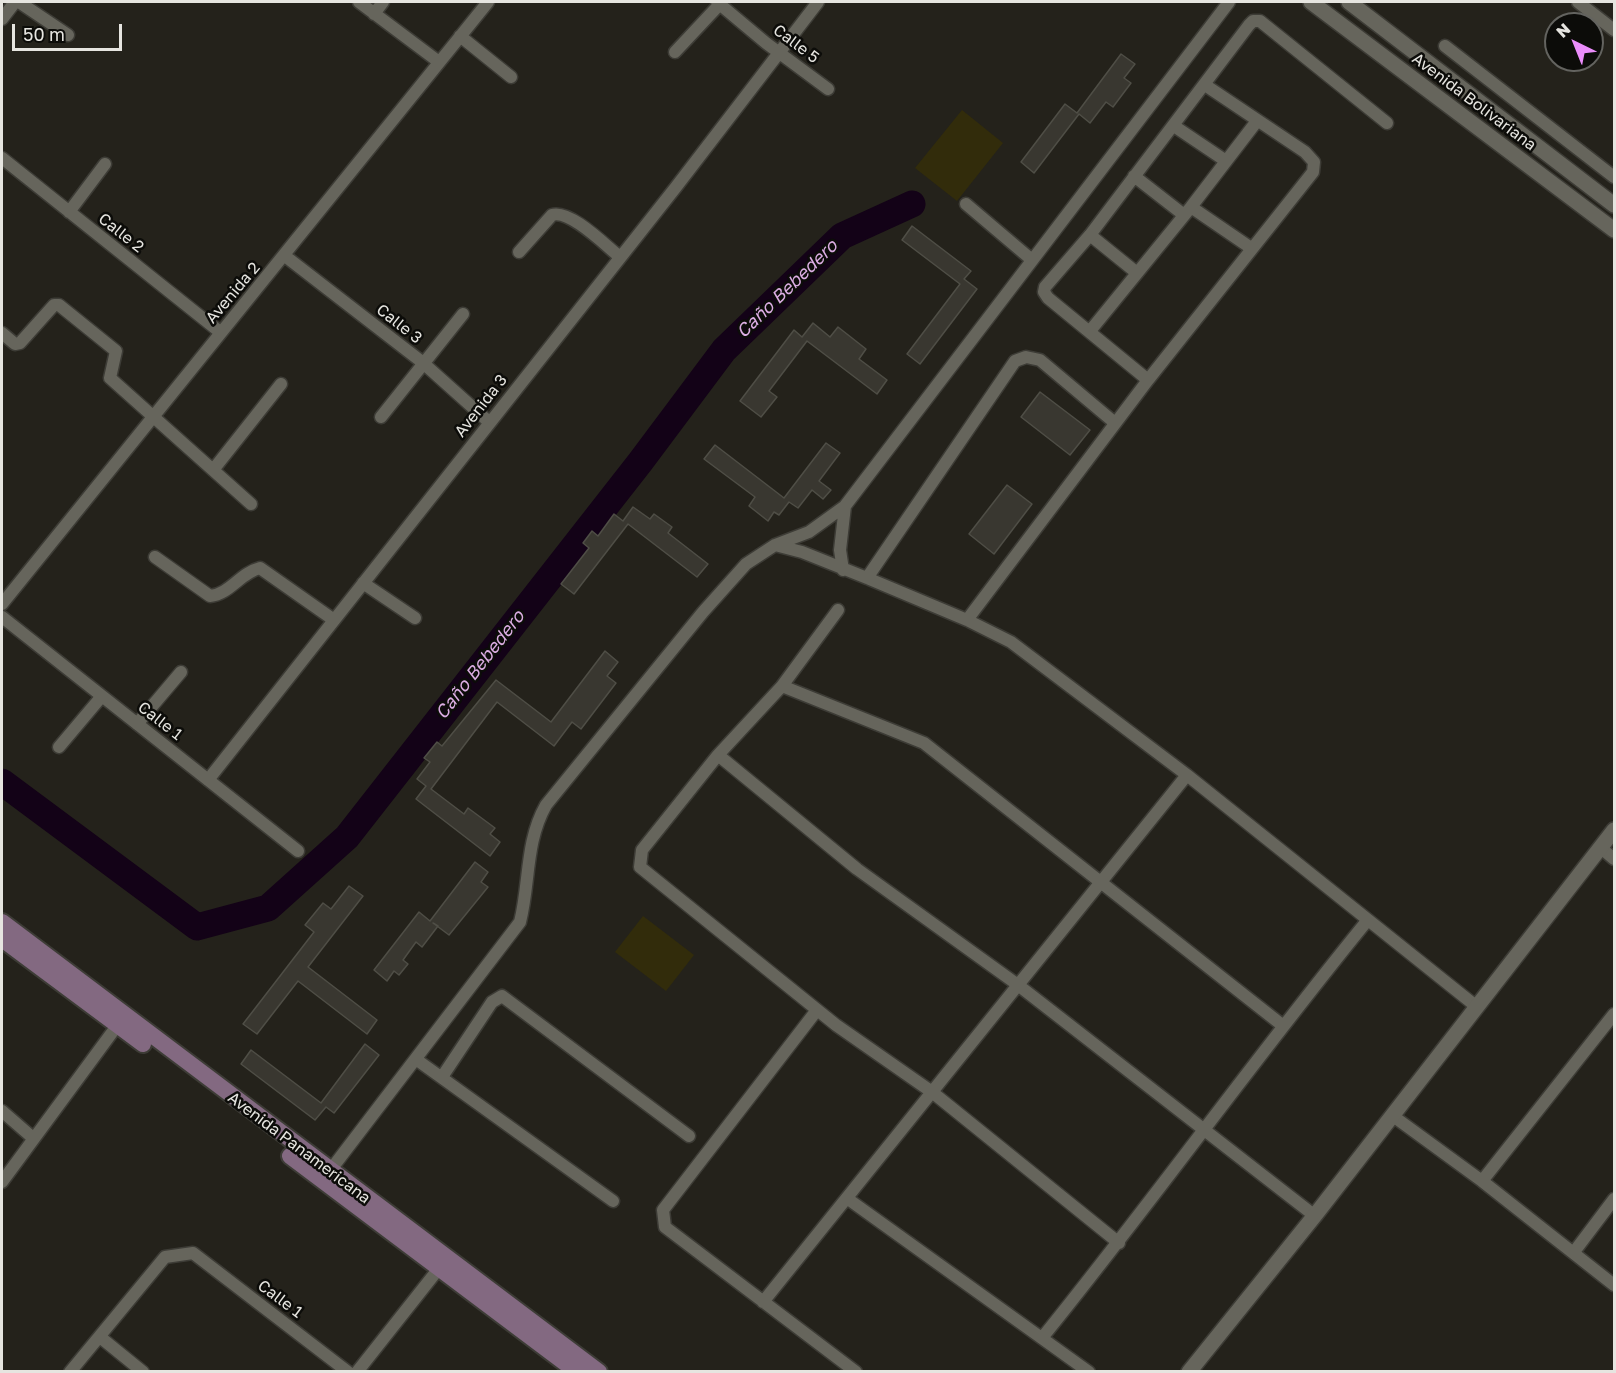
<!DOCTYPE html>
<html>
<head>
<meta charset="utf-8">
<style>
  body { margin:0 }
  #map { position:relative; width:1616px; height:1373px; overflow:hidden; background:#24221b; font-family:"Golos Text",sans-serif }
  canvas { display:block }
  .frame { position:absolute; inset:0; border:3px solid #e6e5e0; pointer-events:none }
  .north { position:absolute; left:1544px; top:12px; width:60px; height:60px; box-sizing:border-box; background:#0c0c09; border:2px solid #63635f; border-radius:50%; rotate:317deg; font-size:16px; font-weight:700; line-height:24px; text-align:center; color:#e6e5e0 }
  .north::after { content:''; display:block; margin:auto; width:21px; height:27px; background:#eb8dfb; clip-path:polygon(50% 0,100% 100%,50% 72%,0 100%) }
  .scale { position:absolute; left:12px; top:24px; width:110px; height:27px; box-sizing:border-box; border:3px solid #e6e5e0; border-top:0; padding-left:8px; font-size:18px; line-height:21px; white-space:nowrap; color:#e6e5e0; -webkit-text-stroke:4px #0c0c09; paint-order:stroke }
</style>
</head>
<body>
<div id="map">
<canvas width="1616" height="1373"></canvas>
<div class="frame"></div>
<div class="north">N</div>
<div class="scale">50 m</div>
</div>
<script>
const ctx = document.querySelector('canvas').getContext('2d');
ctx.lineJoin = 'round';
function fillPath(path, color) { ctx.fillStyle = color; ctx.fill(path, 'evenodd'); }
function strokePath(path, color, width, dash) { ctx.strokeStyle = color; ctx.lineWidth = width; ctx.lineCap = dash ? 'butt' : 'round'; ctx.setLineDash(dash || []); ctx.stroke(path); }
function write(font, color, halo, rows, align = 'center') {
  ctx.font = font + ' "Golos Text",sans-serif'; ctx.lineWidth = 5; ctx.setLineDash([]); ctx.textBaseline = 'middle'; ctx.strokeStyle = halo; ctx.fillStyle = color; for (const [text, x, y, turn = 0] of rows) {
    ctx.save(); ctx.translate(x, y); ctx.rotate((+turn || 0) * Math.PI / 180); ctx.textAlign = isNaN(turn) ? turn : align; if (halo) ctx.strokeText(text, 0, 0); ctx.fillText(text, 0, 0); ctx.restore();
  }
}
fillPath(new Path2D(`
  M 962,110 L 1003,143 L 957,201 L 915,168 Z
  M 643,916 L 694,955 L 666,991 L 615,952 Z`), '#322c0b');
strokePath(new Path2D(`
  M 2,782 L 197,927 L 268,908 L 347,837 L 641,461 L 724,350 L 842,236 L 912,204`), '#130217', 27);
const building = new Path2D(`
  M 1121,54 L 1135,64 L 1124,78 L 1131,83 L 1113,107 L 1106,102 L 1090,123 L 1079,114 L 1034,173 L 1021,162 L 1065,104 L 1077,113 Z
  M 912,226 L 971,271 L 964,279 L 977,289 L 920,364 L 907,354 L 960,284 L 902,240 Z
  M 813,323 L 830,337 L 838,327 L 866,349 L 859,359 L 887,380 L 877,394 L 807,341 L 769,391 L 777,397 L 761,417 L 740,401 L 794,330 L 802,337 Z
  M 1040,392 L 1090,430 L 1070,455 L 1021,417 Z
  M 826,443 L 840,453 L 819,481 L 831,490 L 823,499 L 812,490 L 798,508 L 789,502 L 779,515 L 774,512 L 768,521 L 749,506 L 755,497 L 704,459 L 715,445 L 784,498 Z
  M 1007,485 L 1032,504 L 994,554 L 969,534 Z
  M 633,507 L 650,519 L 654,514 L 672,527 L 668,533 L 708,564 L 697,577 L 628,524 L 574,594 L 561,584 L 589,548 L 583,543 L 592,531 L 598,536 L 614,514 L 623,521 Z
  M 605,651 L 618,662 L 607,676 L 616,683 L 581,729 L 572,722 L 554,746 L 497,702 L 431,789 L 464,814 L 468,808 L 495,828 L 490,834 L 500,842 L 490,856 L 416,799 L 426,786 L 417,779 L 430,762 L 424,758 L 437,742 L 442,746 L 496,680 L 551,722 Z
  M 475,862 L 488,872 L 481,882 L 488,887 L 449,935 L 433,923 L 438,926 L 422,947 L 416,942 L 403,960 L 408,964 L 399,975 L 394,971 L 387,981 L 374,970 L 419,912 L 430,921 Z
  M 349,886 L 363,896 L 308,967 L 377,1020 L 367,1034 L 298,981 L 257,1034 L 243,1024 L 314,932 L 305,925 L 323,903 L 331,909 Z
  M 365,1044 L 379,1055 L 334,1113 L 326,1107 L 315,1120 L 241,1064 L 251,1050 L 321,1103 Z`);
fillPath(building, '#393730');
strokePath(building, '#4f4e46', 1.5);
const minor = new Path2D(`
  M 19,2 L 68,35
  M 359,2 L 439,62
  M 717,2 L 766,43 L 828,89
  M 1578,2 L 1614,30
  M 374,14 L 383,2
  M 2,19 L 15,2
  M 460,36 L 511,77
  M 1445,46 L 1614,177
  M 675,52 L 720,4
  M 1174,126 L 1226,161
  M 2,158 L 220,332
  M 1134,176 L 1184,215
  M 966,204 L 1032,260
  M 1191,207 L 1251,248
  M 69,212 L 105,164
  M 1090,235 L 1137,273
  M 519,252 L 552,215 C 570,209 606,246 620,257
  M 285,256 L 422,362 L 489,422
  M 1090,331 L 1191,207 L 1257,121
  M 2,333 L 15,344 L 20,343 L 54,305 L 59,305 L 116,351 L 110,378 L 251,504
  M 1148,380 L 1048,298 L 1044,292 L 1045,287 L 1090,235 L 1249,25 L 1253,21 L 1260,21 L 1387,123
  M 381,417 L 463,314
  M 213,470 L 281,384
  M 775,545 L 802,552 L 867,578 L 967,620 L 1011,642 L 1187,775 L 1477,1007
  M 155,557 L 210,596 C 230,594 240,573 260,568 L 334,620
  M 843,570 L 840,550 L 845,506
  M 867,578 L 1015,361 L 1026,357 L 1040,360 L 1115,423
  M 363,583 L 415,618
  M 2,604 L 488,2
  M 838,610 L 782,686 L 718,755 L 642,850 L 640,867 L 836,1025 L 932,1092 L 1119,1243
  M 2,617 L 298,851
  M 967,620 L 1148,380 L 1313,172 L 1314,162 L 1305,152 L 1205,85
  M 782,686 L 924,743 L 1282,1025
  M 137,724 L 181,672
  M 59,747 L 102,696
  M 718,755 L 857,869 L 1018,985 L 1315,1216
  M 208,780 L 676,187 L 818,2
  M 1601,848 L 1614,859
  M 817,1010 L 663,1210 L 665,1227 L 856,1372
  M 417,1060 L 613,1201
  M 442,1077 L 492,1002 L 502,996 L 689,1136
  M 2,1111 L 33,1138
  M 1393,1116 L 1482,1181 L 1614,1285
  M 326,1176 L 520,922 C 530,883 525,842 546,805 L 703,612 L 746,564 L 775,545 L 809,532 L 845,506 L 1229,2
  M 1482,1181 L 1614,1014
  M 2,1182 L 122,1019
  M 848,1199 L 1089,1372
  M 1574,1252 L 1614,1199
  M 763,1302 L 1187,775
  M 100,1337 L 143,1372
  M 1042,1338 C 1153,1201 1255,1058 1367,921
  M 70,1372 L 165,1257 L 193,1253 L 348,1372
  M 357,1372 L 444,1262`);
const tertiary = new Path2D(`
  M 1311,2 L 1614,230
  M 1349,2 L 1614,205
  M 1189,1372 L 1316,1214 L 1614,830`);
const secondary = new Path2D(`
  M 2,922 L 599,1372
  M 2,939 L 143,1044
  M 290,1156 L 577,1372`);
strokePath(minor, '#3d3c36', 15);
strokePath(tertiary, '#3d3c36', 18);
strokePath(secondary, '#3d3c36', 20);
strokePath(minor, '#66655c', 12);
strokePath(tertiary, '#66655c', 15);
strokePath(secondary, '#836981', 16);
write('16px', '#e6e5e0', '#0c0c09', [
  ["Calle 5",796,44,37],
  ["Avenida Bolivariana",1474,102,37],
  ["Calle 2",121,233,38],
  ["Avenida 2",233,293,-50],
  ["Calle 3",399,324,38],
  ["Avenida 3",481,406,-52],
  ["Calle 1",160,721,38],
  ["Avenida Panamericana",299,1148,37],
  ["Calle 1",280,1299,37]
]);
write('italic 18px', '#dbade2', '#0c0c09', [
  ["Caño Bebedero",787,289,-44],
  ["Caño Bebedero",480,665,-52]
]);
</script>
</body>
</html>
